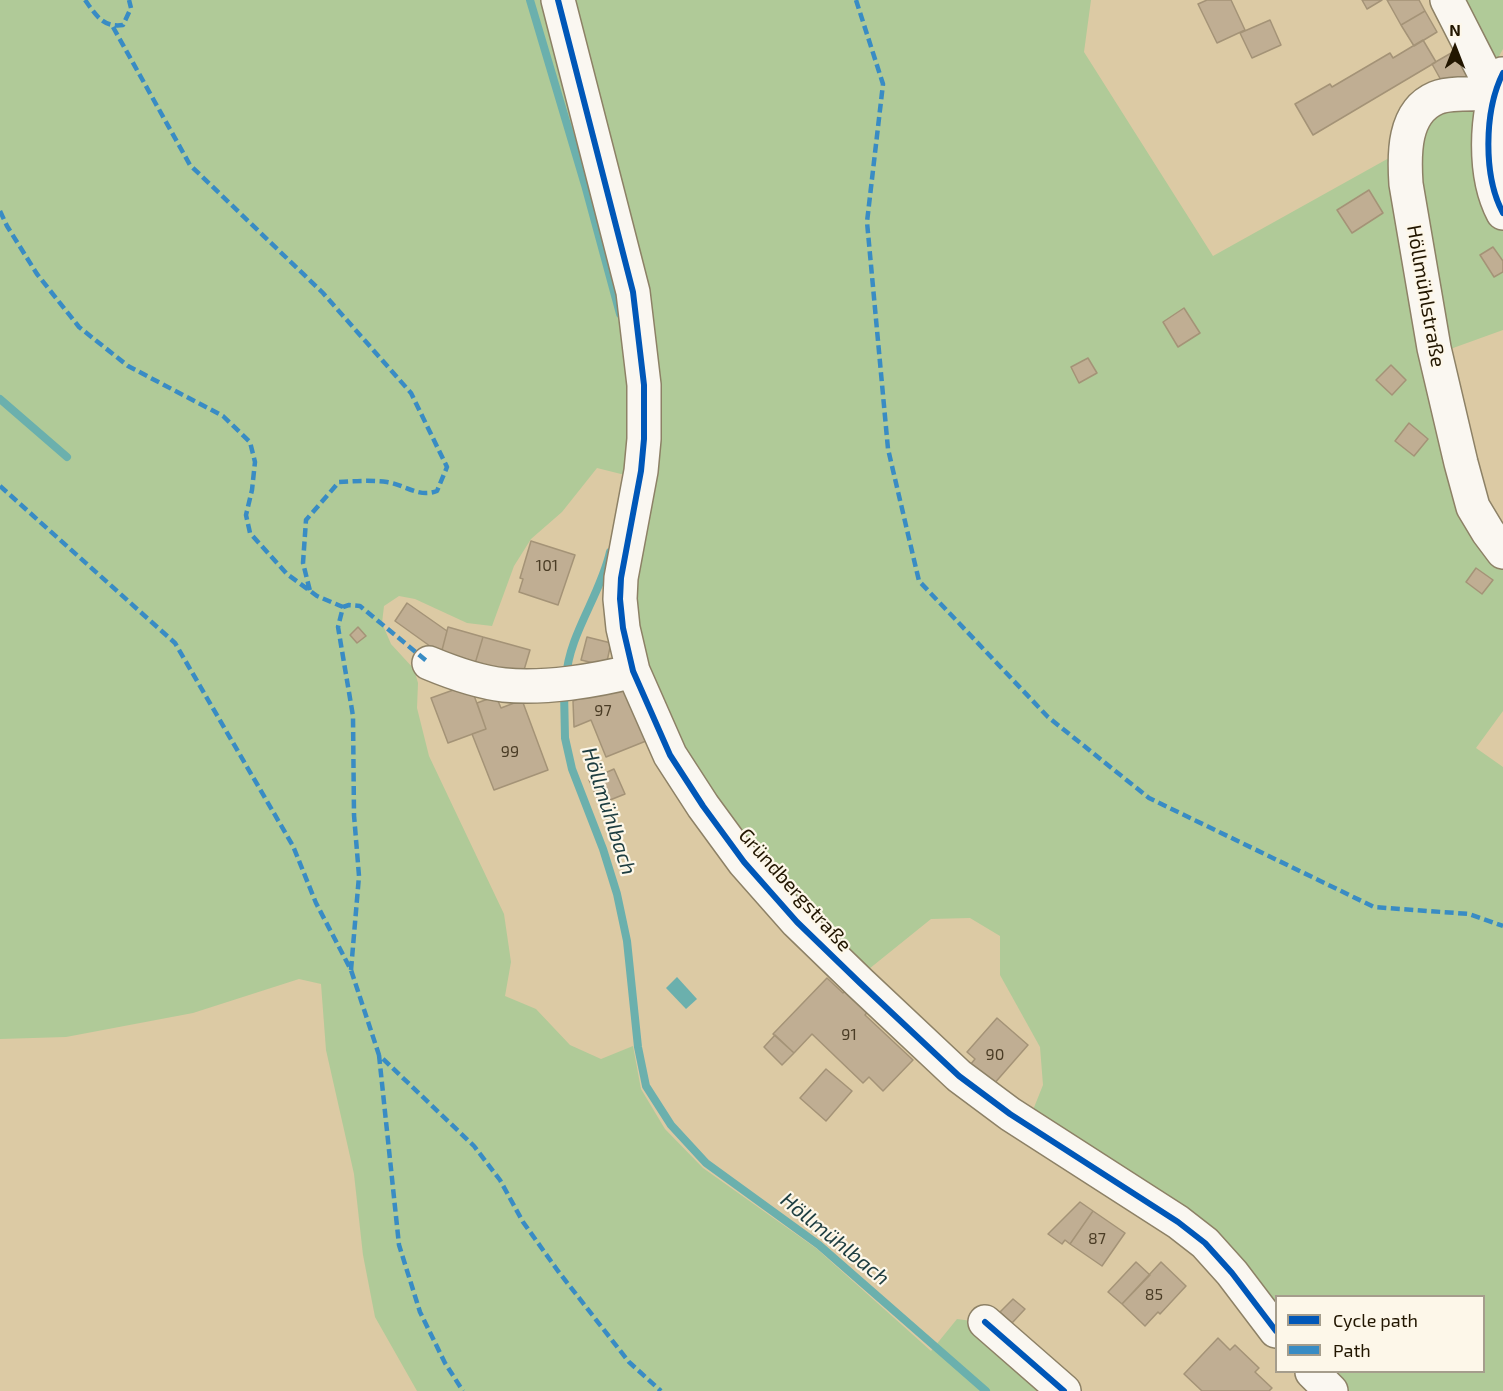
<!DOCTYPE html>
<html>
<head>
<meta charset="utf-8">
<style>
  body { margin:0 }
  #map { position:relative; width:1503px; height:1391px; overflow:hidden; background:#dccaa4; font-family:"Exo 2",sans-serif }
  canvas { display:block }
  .legend { position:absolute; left:1275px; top:1295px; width:210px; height:78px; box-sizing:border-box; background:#fdf7e9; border:2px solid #a59d8c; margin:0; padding:8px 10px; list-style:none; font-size:18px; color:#221600 }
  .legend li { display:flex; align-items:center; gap:12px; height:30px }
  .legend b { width:30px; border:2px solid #a59d8c }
  .north { position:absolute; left:1425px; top:18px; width:60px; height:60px; -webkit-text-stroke:4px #fdf7e9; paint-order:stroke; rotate:0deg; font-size:16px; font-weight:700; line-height:24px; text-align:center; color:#221600 }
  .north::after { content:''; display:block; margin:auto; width:21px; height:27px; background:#221600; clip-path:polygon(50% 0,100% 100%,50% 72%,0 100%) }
</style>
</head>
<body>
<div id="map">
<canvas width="1503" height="1391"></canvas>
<ul class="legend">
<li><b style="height:8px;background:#0057b8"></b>Cycle path</li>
<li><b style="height:8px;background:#398cc4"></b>Path</li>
</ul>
<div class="north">N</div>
</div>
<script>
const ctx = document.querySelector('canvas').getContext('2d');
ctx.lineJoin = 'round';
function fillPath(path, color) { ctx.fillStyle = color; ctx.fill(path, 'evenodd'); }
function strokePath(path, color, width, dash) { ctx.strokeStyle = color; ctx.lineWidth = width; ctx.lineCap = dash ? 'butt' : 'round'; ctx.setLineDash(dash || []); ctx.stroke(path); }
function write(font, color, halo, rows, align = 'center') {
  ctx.font = font + ' "Exo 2",sans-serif'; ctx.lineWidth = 4.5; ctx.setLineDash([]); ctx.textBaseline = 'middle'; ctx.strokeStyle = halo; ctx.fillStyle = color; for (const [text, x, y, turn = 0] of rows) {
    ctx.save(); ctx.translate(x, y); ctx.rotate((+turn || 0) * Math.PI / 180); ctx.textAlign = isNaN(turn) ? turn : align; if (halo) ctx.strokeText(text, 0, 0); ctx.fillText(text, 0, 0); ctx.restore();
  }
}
fillPath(new Path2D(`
  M 0,0 L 1091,0 L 1084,52 L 1213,256 L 1398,153 L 1503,565 L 1503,711 L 1476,748 L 1503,767 L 1503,1391 L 1345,1391 L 1325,1372 L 1484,1372 L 1484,1296 L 1276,1296 L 1276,1319 L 1031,1115 L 1043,1085 L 1040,1047 L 1000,975 L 1000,936 L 970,918 L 931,919 L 864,973 L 821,932 L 700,782 L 632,628 L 637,478 L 597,468 L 562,512 L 531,539 L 514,566 L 492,626 L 467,623 L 415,599 L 399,596 L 384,606 L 382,623 L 391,644 L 414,669 L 418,683 L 417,708 L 429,756 L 504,914 L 511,962 L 505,996 L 536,1009 L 570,1045 L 601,1059 L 633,1046 L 641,1089 L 665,1129 L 703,1168 L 817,1249 L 931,1351 L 957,1319 L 972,1321 L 1051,1391 L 417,1391 L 375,1317 L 363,1255 L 354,1174 L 326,1050 L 321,984 L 299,979 L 193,1013 L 66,1037 L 0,1039 Z
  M 1459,0 L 1503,0 L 1503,49 L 1492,69 Z
  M 1487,102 L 1490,203 L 1503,229 L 1503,330 L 1442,352 L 1414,187 L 1425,113 Z`), '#b0ca98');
fillPath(new Path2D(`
  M 677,977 L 697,999 L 686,1009 L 666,988 Z`), '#6bb0ad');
strokePath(new Path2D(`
  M 530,0 L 585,185 L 620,314
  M 0,399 L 67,457
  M 566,678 C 569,634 600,596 610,552
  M 564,691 L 565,738 L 572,769 L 603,849 L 617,894 L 627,941 L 638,1047 L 646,1086 L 671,1125 L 706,1163 L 819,1245 L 986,1391`), '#6bb0ad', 8);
const building = new Path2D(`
  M 1207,0 L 1231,0 L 1245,30 L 1217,43 L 1198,4 Z
  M 1362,0 L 1382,0 L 1367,9 Z
  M 1387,0 L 1419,0 L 1425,11 L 1401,25 Z
  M 1425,11 L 1437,32 L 1414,46 L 1401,25 Z
  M 1270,20 L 1281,45 L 1252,58 L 1240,33 Z
  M 1423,40 L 1436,62 L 1313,135 L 1295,104 L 1330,84 L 1332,87 L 1390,53 L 1393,58 Z
  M 1453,52 L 1473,85 L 1446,89 L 1432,64 Z
  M 1369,190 L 1383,213 L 1352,233 L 1337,210 Z
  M 1493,247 L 1503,261 L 1503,272 L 1494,277 L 1480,255 Z
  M 1184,308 L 1200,333 L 1178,347 L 1163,322 Z
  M 1088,358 L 1097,373 L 1079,383 L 1071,367 Z
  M 1391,365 L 1406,380 L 1392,395 L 1376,380 Z
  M 1409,423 L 1428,439 L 1414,456 L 1395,441 Z
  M 531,541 L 575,555 L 558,605 L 519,592 L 523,579 L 520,578 Z
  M 1476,568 L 1493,580 L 1482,594 L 1466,582 Z
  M 407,603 L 447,631 L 441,654 L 395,621 Z
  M 358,627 L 366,636 L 357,643 L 350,635 Z
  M 448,627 L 483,637 L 474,667 L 441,654 Z
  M 483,637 L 530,650 L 521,680 L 474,667 Z
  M 587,637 L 611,643 L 606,666 L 581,660 Z
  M 621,681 L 646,741 L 606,757 L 591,720 L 574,727 L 573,701 Z
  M 470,684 L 486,729 L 448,743 L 431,698 Z
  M 496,696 L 501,708 L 522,700 L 548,770 L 494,790 L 472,734 L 486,729 L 477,703 Z
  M 614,769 L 625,794 L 600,804 L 589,780 Z
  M 827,978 L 843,993 L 849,986 L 871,1008 L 865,1015 L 913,1060 L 883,1091 L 869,1077 L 863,1083 L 812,1034 L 794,1053 L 773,1034 Z
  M 997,1018 L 1028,1045 L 993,1085 L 970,1065 L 975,1059 L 967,1052 Z
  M 775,1035 L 794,1053 L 782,1065 L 764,1047 Z
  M 826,1069 L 852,1091 L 826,1121 L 800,1098 Z
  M 1080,1202 L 1093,1211 L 1070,1244 L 1065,1240 L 1062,1244 L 1048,1234 Z
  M 1093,1211 L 1125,1233 L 1102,1266 L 1070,1244 Z
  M 1136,1262 L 1150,1275 L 1122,1304 L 1108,1292 Z
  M 1161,1262 L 1186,1286 L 1160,1314 L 1158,1312 L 1145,1326 L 1122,1304 Z
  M 1013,1299 L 1025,1309 L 1012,1323 L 1000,1312 Z
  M 1218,1338 L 1230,1350 L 1235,1345 L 1259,1368 L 1255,1372 L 1272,1388 L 1269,1391 L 1202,1391 L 1184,1374 Z`);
fillPath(building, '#c0ae93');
strokePath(building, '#a49377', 1.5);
const minor = new Path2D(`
  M 558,0 L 633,292 L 644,385 L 644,439 L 641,471 L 621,578 L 620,599 L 623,628 L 633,671 L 670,755 L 703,806 L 744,862 L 797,922 L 860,983 L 959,1076 L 1010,1114 L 1178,1222 L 1205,1243 L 1232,1273 L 1276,1331
  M 1447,0 L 1495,94
  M 1502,74 C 1485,114 1483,175 1503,213
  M 1495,94 C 1479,94 1450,92 1436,98 C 1403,112 1404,155 1406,184 L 1434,348 L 1461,463 L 1473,507 L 1488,532 L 1503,552
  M 429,663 C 453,673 478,682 504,685 C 544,689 595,681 633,671
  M 985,1322 L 1064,1391
  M 1312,1372 L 1331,1391`);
strokePath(minor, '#8d8166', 36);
strokePath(minor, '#faf7f1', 33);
strokePath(new Path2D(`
  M 85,0 C 96,15 103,28 123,25 L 131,8 L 129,0
  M 856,0 L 883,84 L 867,222 L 888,449 L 919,581 L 1048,717 L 1149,798 L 1374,907 L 1469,914 L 1503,926
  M 113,27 L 190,165 L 323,293 L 411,393 L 447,467 L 437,491 C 418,498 406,485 387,482 C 371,480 355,481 339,482 L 306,520 L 303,563 L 310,591
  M 0,211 L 7,226 L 37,274 L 79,327 L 128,366 L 223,416 L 250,442 L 255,462 L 252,490 L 246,515 L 250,533 L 287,574 L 317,596 L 343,607
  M 0,486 L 175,643 L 293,846 L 316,903 L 351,970 L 379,1055 L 474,1146 L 500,1180 L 523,1222 L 558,1271 L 629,1362 L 661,1391
  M 351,970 L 359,876 L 354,815 L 353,716 L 338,627 L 343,607 L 349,605 L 360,606 L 429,663
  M 379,1055 L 399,1245 L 420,1312 L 445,1363 L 463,1391`), '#398cc4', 4.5, [9, 4.5]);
strokePath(new Path2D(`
  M 558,0 L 633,292 L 644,385 L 644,439 L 641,471 L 621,578 L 620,599 L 623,628 L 633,671 L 670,755 L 703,806 L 744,862 L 797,922 L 860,983 L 959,1076 L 1010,1114 L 1178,1222 L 1205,1243 L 1232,1273 L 1276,1331
  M 1503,73 C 1484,111 1483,176 1503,213
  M 985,1322 L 1064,1391`), '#0057b8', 6);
write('16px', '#4a3c25', null, [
  ["101",547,566],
  ["97",603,711],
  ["99",510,752],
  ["91",849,1035],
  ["90",995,1055],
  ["87",1097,1239],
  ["85",1154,1295]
]);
write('20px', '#221600', '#fdf7e9', [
  ["Höllmühlstraße",1426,296,80],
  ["Gründbergstraße",795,890,48]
]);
write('italic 21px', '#1d3d40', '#fdf7e9', [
  ["Höllmühlbach",609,811,72],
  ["Höllmühlbach",835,1239,39]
]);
</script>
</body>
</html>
